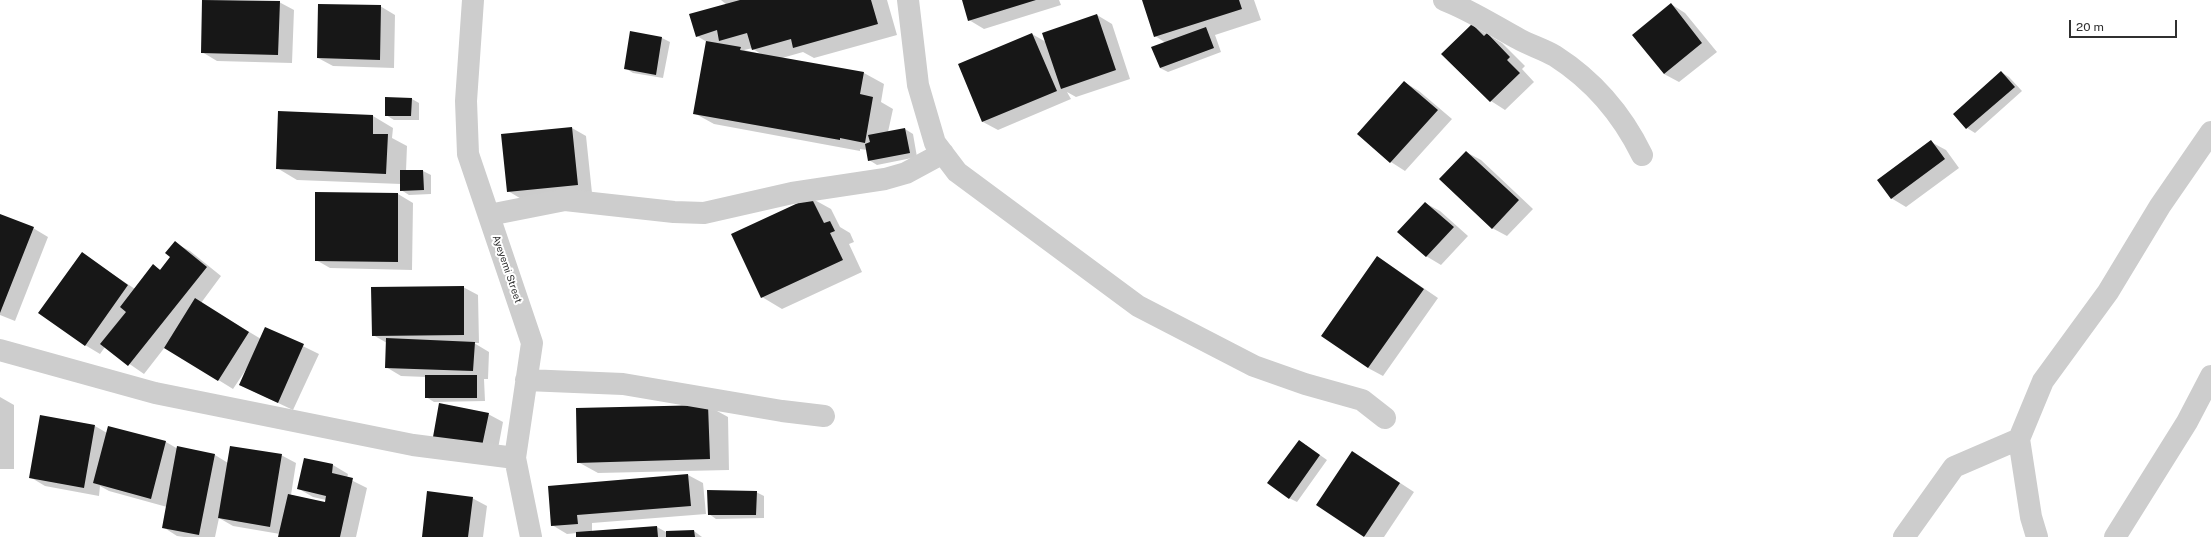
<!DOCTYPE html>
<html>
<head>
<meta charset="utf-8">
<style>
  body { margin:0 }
  #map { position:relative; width:2211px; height:537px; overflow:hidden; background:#fff; font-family:"Public Sans",sans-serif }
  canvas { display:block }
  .scale { position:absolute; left:2069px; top:20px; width:108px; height:18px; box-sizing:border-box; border:2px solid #303030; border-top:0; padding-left:5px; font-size:12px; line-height:14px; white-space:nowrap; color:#303030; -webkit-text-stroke:3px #fff; paint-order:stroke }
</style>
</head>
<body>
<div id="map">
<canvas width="2211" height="537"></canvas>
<div class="scale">20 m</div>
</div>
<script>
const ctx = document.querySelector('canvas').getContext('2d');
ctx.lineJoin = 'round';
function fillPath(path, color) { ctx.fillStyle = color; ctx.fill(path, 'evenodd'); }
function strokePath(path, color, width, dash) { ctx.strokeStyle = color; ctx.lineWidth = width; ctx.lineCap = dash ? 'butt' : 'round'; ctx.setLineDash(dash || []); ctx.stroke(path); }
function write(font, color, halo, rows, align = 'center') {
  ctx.font = font + ' "Public Sans",sans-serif'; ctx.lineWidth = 4; ctx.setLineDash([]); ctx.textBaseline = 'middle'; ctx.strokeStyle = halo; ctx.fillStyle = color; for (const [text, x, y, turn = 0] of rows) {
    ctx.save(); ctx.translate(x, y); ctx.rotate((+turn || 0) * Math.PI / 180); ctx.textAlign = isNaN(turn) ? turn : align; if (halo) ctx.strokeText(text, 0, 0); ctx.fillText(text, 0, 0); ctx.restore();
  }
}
fillPath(new Path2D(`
  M 203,0 L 279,2 L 294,10 L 292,63 L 217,61 L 202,52 Z
  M 721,0 L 887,0 L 897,35 L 814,58 L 803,52 L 782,58 L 864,73 L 884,84 L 881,102 L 893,109 L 888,132 L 905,129 L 913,134 L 917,157 L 877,165 L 869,160 L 867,150 L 860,149 L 860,151 L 714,124 L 694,113 L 707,42 L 697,36 L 727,5 ZM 753,48 L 753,49 L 761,54 L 744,50 Z
  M 963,0 L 1059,0 L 1061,5 L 984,29 L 969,20 Z
  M 1143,0 L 1254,0 L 1261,20 L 1215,35 L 1221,52 L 1168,72 L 1160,68 L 1166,43 L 1155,36 Z
  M 1671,4 L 1685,13 L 1717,52 L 1679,82 L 1664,74 Z
  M 380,6 L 395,15 L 394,68 L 333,66 L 318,58 Z
  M 1097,15 L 1112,24 L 1130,79 L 1076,97 L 1067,92 L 1071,99 L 998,130 L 983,122 L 1032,34 L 1046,42 Z
  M 1472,25 L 1502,43 L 1525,66 L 1522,69 L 1534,82 L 1505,110 L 1491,101 L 1443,54 Z
  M 631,32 L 662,38 L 670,42 L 663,78 L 633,73 L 625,68 Z
  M 2001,72 L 2009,77 L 2022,91 L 1975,133 L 1967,128 L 1954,114 Z
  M 1404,82 L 1419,91 L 1452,119 L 1405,171 L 1391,162 Z
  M 412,99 L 419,103 L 419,120 L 394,120 L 386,115 Z
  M 373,116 L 393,128 L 392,138 L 407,146 L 406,171 L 423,171 L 431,175 L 431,194 L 409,195 L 401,190 L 401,184 L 297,180 L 277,168 Z
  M 572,128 L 586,136 L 592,193 L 523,200 L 508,191 Z
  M 1931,142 L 1946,150 L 1959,168 L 1906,207 L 1891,198 Z
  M 1466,152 L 1481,160 L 1533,209 L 1507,236 L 1492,228 Z
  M 398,194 L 413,203 L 412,270 L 330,268 L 316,260 Z
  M 811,198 L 831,209 L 840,227 L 850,233 L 854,242 L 849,244 L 862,272 L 782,309 L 762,297 Z
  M 1425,203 L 1440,211 L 1468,236 L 1441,265 L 1426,256 Z
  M 0,215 L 33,228 L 48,237 L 15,321 L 0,315 Z
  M 175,243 L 190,251 L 221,276 L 201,303 L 261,339 L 266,328 L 319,354 L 293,410 L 240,385 L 247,368 L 233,389 L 165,347 L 144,374 L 105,347 L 100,354 L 85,345 L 82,254 L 135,289 L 153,266 L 161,270 L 172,257 Z
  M 1378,257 L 1438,298 L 1383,376 L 1368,368 Z
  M 463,287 L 478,295 L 479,343 L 474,343 L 489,352 L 488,379 L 484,379 L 485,401 L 434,402 L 426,397 L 426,377 L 401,376 L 386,367 L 387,343 L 373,335 Z
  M 0,397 L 14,405 L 14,469 L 0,469 Z
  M 708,406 L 728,417 L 729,470 L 598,473 L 578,462 Z
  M 488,414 L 503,422 L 497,454 L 449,445 Z
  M 95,426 L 107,433 L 108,427 L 166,442 L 178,449 L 215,455 L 228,463 L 281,455 L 296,463 L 291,495 L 326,503 L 326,500 L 313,497 L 299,489 L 305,459 L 333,465 L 348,474 L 347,478 L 367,488 L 356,537 L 279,537 L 280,534 L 233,526 L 219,518 L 215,537 L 184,537 L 177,536 L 163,527 L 167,507 L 109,491 L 100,486 L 99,496 L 45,486 L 30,477 Z
  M 1306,445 L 1327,460 L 1297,502 L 1289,498 Z
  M 1353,452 L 1414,492 L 1384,537 L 1366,537 L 1317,505 Z
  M 688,475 L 703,483 L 706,514 L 592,523 L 592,532 L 657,527 L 666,532 L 694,531 L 702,537 L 577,537 L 577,533 L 567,534 L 552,525 L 549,487 Z
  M 756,492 L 764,496 L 764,518 L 716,519 L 709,514 Z
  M 472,498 L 487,506 L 483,537 L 423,537 Z`), '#0003');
fillPath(new Path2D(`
  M 202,0 L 280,1 L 278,55 L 201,53 Z
  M 740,0 L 871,0 L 878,24 L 793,48 L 791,39 L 752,50 L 747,33 L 719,41 L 717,30 L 696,37 L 689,14 Z
  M 962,0 L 1036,0 L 968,21 Z
  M 1142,0 L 1239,0 L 1242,9 L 1154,37 Z
  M 1671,3 L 1702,43 L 1664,74 L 1632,35 Z
  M 318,4 L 381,5 L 380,60 L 317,58 Z
  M 1097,14 L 1116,70 L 1061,89 L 1042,33 Z
  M 1472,24 L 1484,36 L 1487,33 L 1510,57 L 1507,60 L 1520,73 L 1490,102 L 1441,54 Z
  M 1206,27 L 1214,48 L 1160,68 L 1151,47 Z
  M 630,31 L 662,37 L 656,75 L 624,69 Z
  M 1032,33 L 1057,91 L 982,122 L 958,64 Z
  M 706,41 L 741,47 L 740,50 L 864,72 L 860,94 L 873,97 L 865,143 L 840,138 L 840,140 L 693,114 Z
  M 2001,71 L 2015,87 L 1966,129 L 1953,114 Z
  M 1404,81 L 1438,110 L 1390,163 L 1357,134 Z
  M 385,97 L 412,98 L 411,116 L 385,116 Z
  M 278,111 L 373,115 L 373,134 L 388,134 L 386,174 L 276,169 Z
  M 572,127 L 578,185 L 507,192 L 501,134 Z
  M 905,128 L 910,153 L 868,161 L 865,144 L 870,142 L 868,135 Z
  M 1931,140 L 1945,159 L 1891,199 L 1877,180 Z
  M 1466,151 L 1519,200 L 1492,229 L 1439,179 Z
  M 400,170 L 423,170 L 424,190 L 400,191 Z
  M 315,192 L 398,193 L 398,262 L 315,261 Z
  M 811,197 L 824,223 L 830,221 L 835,231 L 830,233 L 843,260 L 761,298 L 731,234 Z
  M 1425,202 L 1454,227 L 1426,257 L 1397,232 Z
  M 0,214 L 34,227 L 0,313 Z
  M 175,241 L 207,267 L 128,366 L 100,344 L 126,312 L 120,307 L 153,264 L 160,270 L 170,257 L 165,253 Z
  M 82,252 L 128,285 L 85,346 L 38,313 Z
  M 1377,256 L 1424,289 L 1368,368 L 1321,336 Z
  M 464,286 L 464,335 L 372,336 L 371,287 Z
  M 195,298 L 249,332 L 218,381 L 164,348 Z
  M 265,327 L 304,344 L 278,403 L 239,385 Z
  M 386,338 L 475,342 L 473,371 L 385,368 Z
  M 425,375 L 477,375 L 477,398 L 425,398 Z
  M 439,403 L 489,413 L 482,446 L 433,437 Z
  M 708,405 L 710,459 L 577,463 L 576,408 Z
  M 40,415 L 95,425 L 84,488 L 29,478 Z
  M 108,426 L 166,441 L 151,499 L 93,483 Z
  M 1299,440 L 1320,455 L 1289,499 L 1267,483 Z
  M 177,446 L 215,454 L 199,535 L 162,528 Z
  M 230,446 L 282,454 L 270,527 L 218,518 Z
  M 1352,451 L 1400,483 L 1364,537 L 1316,505 Z
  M 304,458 L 333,464 L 332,473 L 353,478 L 340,537 L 278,537 L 288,494 L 325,502 L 326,496 L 297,489 Z
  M 688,474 L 691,506 L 577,515 L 578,524 L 551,526 L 548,486 Z
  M 707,490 L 757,491 L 756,515 L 708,515 Z
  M 427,491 L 473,497 L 468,537 L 422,537 Z
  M 657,526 L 658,537 L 576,537 L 576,532 Z
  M 694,530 L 695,537 L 666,537 L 666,531 Z`), '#171717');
strokePath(new Path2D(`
  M 473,0 L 466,101 L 468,154 L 532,343 L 515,458 L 531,537
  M 908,0 L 918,85 L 935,143 L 957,172 L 1138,306 L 1254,366 L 1305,384 L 1362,400 L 1385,418
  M 1444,0 C 1470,10 1493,25 1517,38 C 1529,45 1543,49 1555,56 C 1594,81 1622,114 1642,155
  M 489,215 L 565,200 L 674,212 L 704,213 L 792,193 L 885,179 L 906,173 L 943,153
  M 0,350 L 155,393 L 413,445 L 515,458
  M 526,380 L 623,384 L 782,411 L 824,416
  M 1904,537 L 1954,467 L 2019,439
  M 2037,537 L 2031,517 L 2019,439 L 2043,381 L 2108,292 L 2160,206 L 2211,132
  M 2115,537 L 2187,422 L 2211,376`), '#cdcdcd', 22);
write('10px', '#303030', '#fff', [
  ["Ayeyemi Street",507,269,71]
]);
</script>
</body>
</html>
